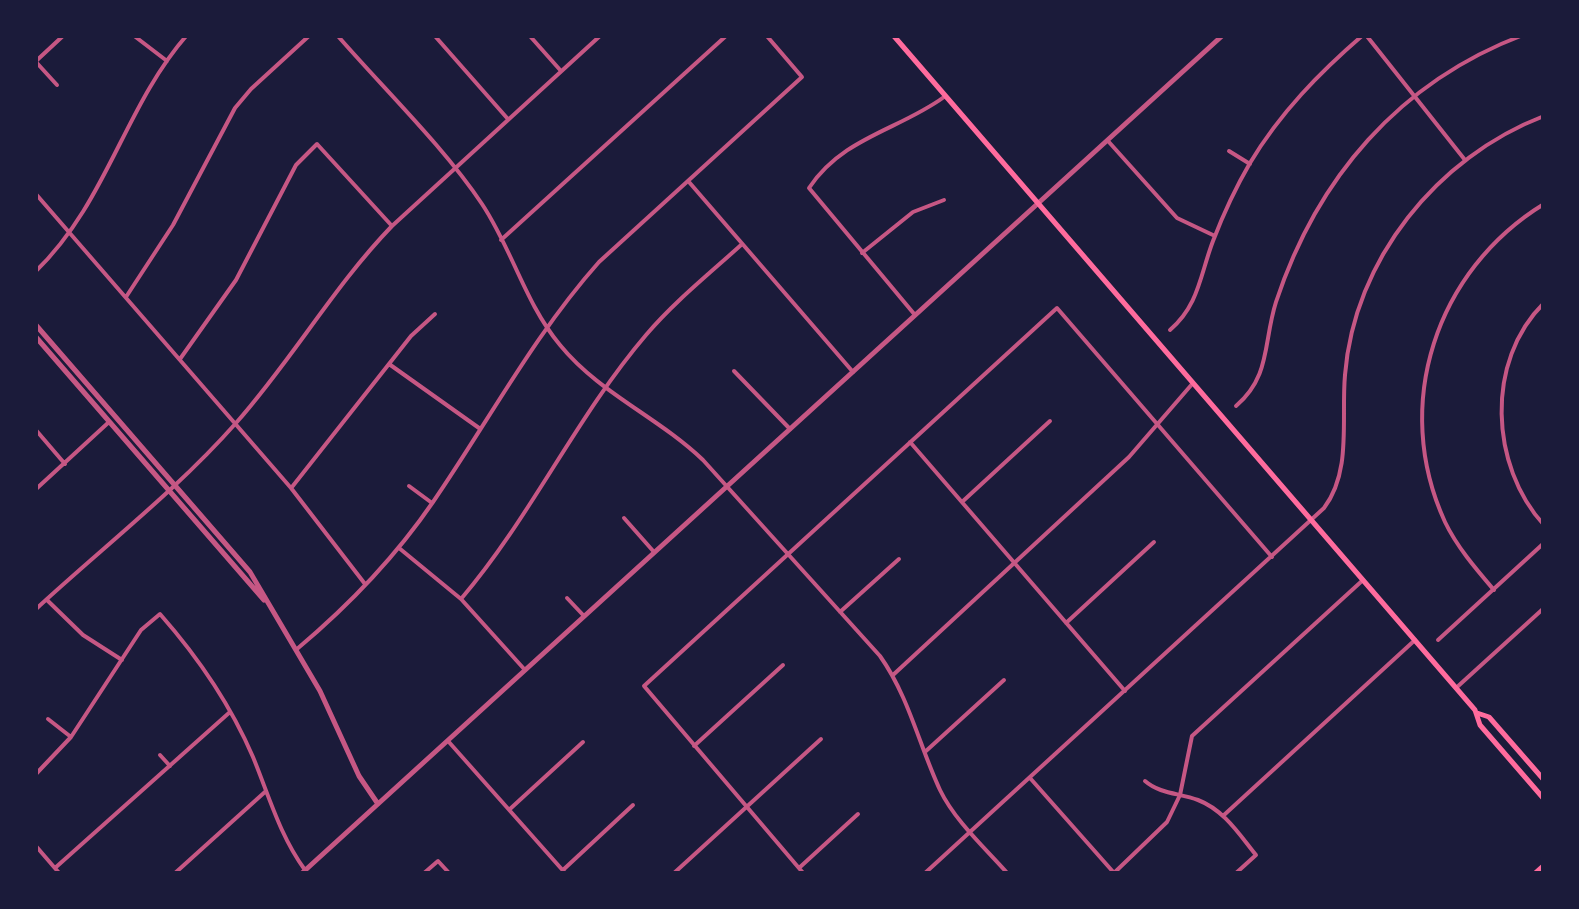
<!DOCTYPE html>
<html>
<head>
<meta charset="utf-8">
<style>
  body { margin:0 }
  #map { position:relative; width:1579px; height:909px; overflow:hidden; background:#1b1b3a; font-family:Quicksand,sans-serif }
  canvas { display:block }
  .frame { position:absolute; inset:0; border:38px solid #1b1b3a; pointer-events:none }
</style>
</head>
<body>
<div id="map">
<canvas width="1579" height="909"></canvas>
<div class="frame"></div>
</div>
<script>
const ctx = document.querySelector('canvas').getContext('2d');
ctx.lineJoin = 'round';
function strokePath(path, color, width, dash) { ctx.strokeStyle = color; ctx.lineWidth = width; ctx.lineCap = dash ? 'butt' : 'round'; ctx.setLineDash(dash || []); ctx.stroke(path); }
strokePath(new Path2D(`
  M 133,35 L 167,61
  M 337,35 C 383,88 444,147 482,204 C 512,249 525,303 560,345 C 599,393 658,417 703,460 L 880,656 C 909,697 919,745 940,790 C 955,821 985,848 1008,874
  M 434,35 L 507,118
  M 529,35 L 561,71
  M 1366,35 L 1465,160
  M 35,62 L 64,35
  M 36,62 L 57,85
  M 1108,141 L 1177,218 L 1215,236
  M 1229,151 L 1250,164
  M 689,182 L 853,372
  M 35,193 L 291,488 L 365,584
  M 501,240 L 727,35
  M 862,253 L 913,212 L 944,200
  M 35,272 C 107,203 124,107 187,35
  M 126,297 L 173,225 L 235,108 L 251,89 L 310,35
  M 1544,303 C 1485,361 1490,466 1544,525
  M 915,315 L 809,188 C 843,137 899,130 944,97
  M 1170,330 C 1199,305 1200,275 1213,241 C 1223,215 1236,187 1250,163 C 1280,113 1319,73 1363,35
  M 180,359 L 236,280 L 296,165 L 317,144 L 392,226
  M 389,364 L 479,428
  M 734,371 L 790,429
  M 1236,406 C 1271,376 1263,343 1276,302 C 1317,178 1399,82 1523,35
  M 35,429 L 65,464
  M 910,442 L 1125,691
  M 409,486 L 432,503
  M 292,487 L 411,336 L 435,314
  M 35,490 L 109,422
  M 962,502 L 1050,421
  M 624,518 L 654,552
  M 399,548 L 461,599 L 525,670
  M 1494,590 C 1476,569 1457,547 1445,522 C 1391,405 1436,270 1544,204
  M 567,598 L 584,616
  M 461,599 C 531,517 576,417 646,335 C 674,302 709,274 741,245
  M 48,601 L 83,635 L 122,660
  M 35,610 C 102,548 176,491 236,423 C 292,360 334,286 392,226 L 601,35
  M 840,612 L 899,559
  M 1066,623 L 1154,542
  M 1438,640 L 1544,543
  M 297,649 C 347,607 396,556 433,502 C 488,422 534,335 599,262 L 802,77 L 766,35
  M 893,675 L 1129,457 L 1193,383
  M 1456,688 L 1544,608
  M 48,719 L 71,737
  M 448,741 L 566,874
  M 694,746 L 783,665
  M 926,751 L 1004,680
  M 160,755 L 170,766
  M 35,775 L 71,737 L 141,630 L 160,614 C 197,656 231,706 253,757 C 269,796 280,836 305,870
  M 1030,778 L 1115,874
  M 1145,781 C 1160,794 1179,793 1198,800 C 1224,810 1239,834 1256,855 L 1235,874
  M 510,809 L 583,742
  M 1224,815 L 1415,640
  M 35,845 L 60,874
  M 55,868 L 230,712
  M 799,868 L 858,814
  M 563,870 L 633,805
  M 1114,873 L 1167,822 L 1180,795 L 1192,736 L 1363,580
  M 174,874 L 266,791
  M 423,874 L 438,861 L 450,874
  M 673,874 L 821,739
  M 804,874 L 644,686 L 1057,308 L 1272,557
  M 924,874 L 1324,508 C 1352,471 1341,419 1345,375 C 1354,260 1437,157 1544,116`), '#c65784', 4);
strokePath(new Path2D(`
  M 35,324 L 250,572 L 320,691 L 359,776 L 378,804
  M 35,336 L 264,600
  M 301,874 L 1223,35`), '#c65784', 5);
strokePath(new Path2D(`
  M 893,35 L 1475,710 L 1480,725 L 1544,799
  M 1477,713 L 1489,717 L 1544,780`), '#ff6b9d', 5);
strokePath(new Path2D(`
  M 1535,874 L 1544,866`), '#ff6b9d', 6);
</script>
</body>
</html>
